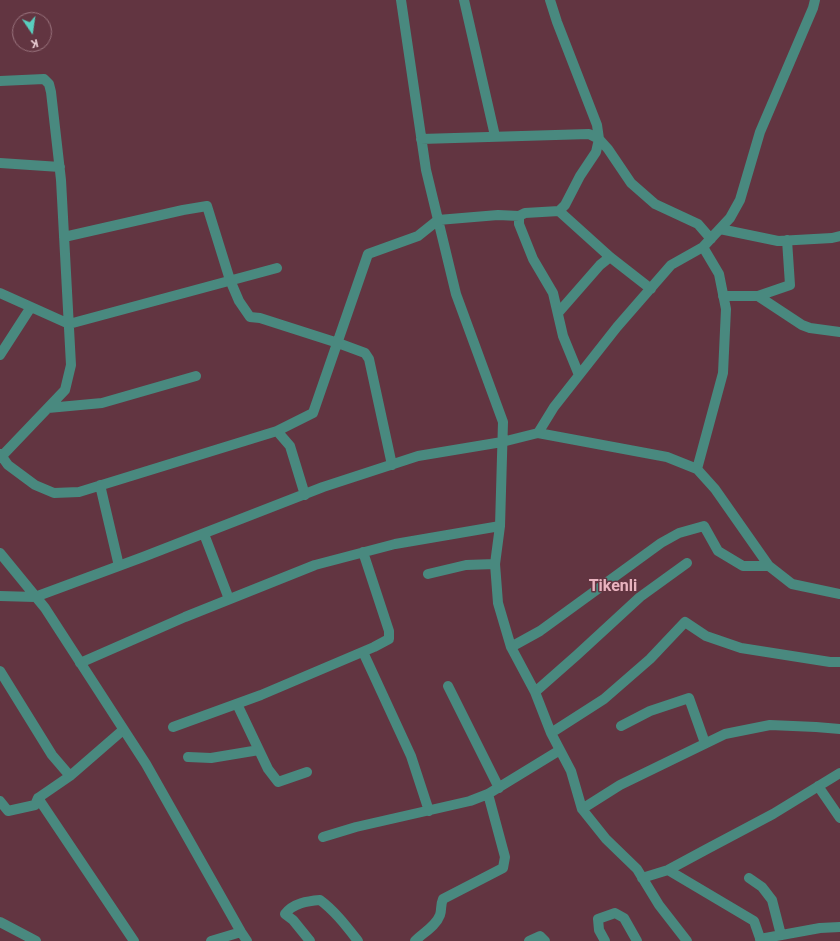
<!DOCTYPE html>
<html>
<head>
<meta charset="utf-8">
<style>
  body { margin:0 }
  #map { position:relative; width:840px; height:941px; overflow:hidden; background:#623541; font-family:Roboto,sans-serif }
  canvas { display:block }
  .north { position:absolute; left:12px; top:12px; width:40px; height:40px; box-sizing:border-box; background:#623541; border:1px solid #99737d; border-radius:50%; rotate:167deg; font-size:11px; font-weight:700; line-height:16px; text-align:center; color:#ecd0d6 }
  .north::after { content:''; display:block; margin:auto; width:14px; height:18px; background:#59cebe; clip-path:polygon(50% 0,100% 100%,50% 72%,0 100%) }
</style>
</head>
<body>
<div id="map">
<canvas width="840" height="941"></canvas>
<div class="north">K</div>
</div>
<script>
const ctx = document.querySelector('canvas').getContext('2d');
ctx.lineJoin = 'round';
function strokePath(path, color, width, dash) { ctx.strokeStyle = color; ctx.lineWidth = width; ctx.lineCap = dash ? 'butt' : 'round'; ctx.setLineDash(dash || []); ctx.stroke(path); }
function write(font, color, halo, rows, align = 'center') {
  ctx.font = font + ' Roboto,sans-serif'; ctx.lineWidth = 3; ctx.setLineDash([]); ctx.textBaseline = 'middle'; ctx.strokeStyle = halo; ctx.fillStyle = color; for (const [text, x, y, turn = 0] of rows) {
    ctx.save(); ctx.translate(x, y); ctx.rotate((+turn || 0) * Math.PI / 180); ctx.textAlign = isNaN(turn) ? turn : align; if (halo) ctx.strokeText(text, 0, 0); ctx.fillText(text, 0, 0); ctx.restore();
  }
}
strokePath(new Path2D(`
  M 401,0 L 426,170 L 456,294 L 503,422 L 500,526 L 495,564 L 498,603 L 511,647 L 535,692 L 551,733 L 571,771 L 582,809 L 606,839 L 637,869 L 659,905 L 687,941
  M 464,0 L 495,136
  M 0,81 L 44,79 L 49,84 L 51,92 L 61,180 L 71,365 L 65,390 L 0,458
  M 421,139 L 589,134 L 599,139 L 608,149 L 631,183 L 655,204 L 698,224 L 711,239
  M 0,163 L 60,167
  M 559,211 L 610,257 L 651,289
  M 519,216 L 519,224 L 533,259 L 553,293 L 563,336 L 579,375
  M 720,229 L 778,241 L 832,238 L 840,236
  M 64,237 L 183,210 L 207,206 L 230,280 L 239,301 L 250,317 L 260,318 L 338,343 L 365,353 L 369,359 L 392,465
  M 0,293 L 69,324 L 277,268
  M 723,296 L 758,296 L 790,285 L 787,240
  M 758,296 L 802,325 L 810,328 L 840,332
  M 558,313 L 600,265 L 610,257
  M 0,355 L 31,307
  M 48,408 L 102,403 L 196,376
  M 277,431 L 313,413 L 368,254 L 418,236 L 438,220 L 498,215 L 519,216 L 525,213 L 559,211 L 565,205 L 580,176 L 596,152 L 599,139 L 597,125 L 557,22 L 550,0
  M 538,433 L 554,407 L 617,327 L 671,265 L 703,247 L 730,218 L 740,200 L 760,132 L 813,8 L 815,0
  M 0,454 L 8,465 L 35,485 L 54,493 L 79,492 L 277,431 L 290,446 L 305,495
  M 697,469 L 723,373 L 726,309 L 719,274 L 703,247
  M 100,485 L 119,566
  M 204,534 L 229,599
  M 0,553 L 45,608 L 146,764 L 241,932 L 247,941
  M 428,574 L 466,565 L 495,564
  M 0,596 L 35,597 L 143,557 L 323,487 L 418,456 L 502,442 L 538,433 L 667,457 L 697,469 L 715,489 L 769,566 L 792,584 L 840,594
  M 511,647 L 540,631 L 661,543 L 679,533 L 704,526 L 718,551 L 743,566 L 769,566
  M 363,652 L 411,756 L 429,811
  M 80,663 L 185,617 L 315,565 L 395,544 L 500,526
  M 0,671 L 52,755 L 70,776
  M 448,686 L 499,788
  M 535,692 L 577,655 L 640,597 L 687,563
  M 237,704 L 268,769 L 278,782 L 307,772
  M 621,726 L 650,711 L 689,698 L 705,743
  M 173,727 L 261,695 L 374,647 L 389,639 L 389,631 L 363,552
  M 123,730 L 70,776 L 38,798 L 134,941
  M 551,733 L 604,699 L 650,659 L 685,622 L 706,636 L 741,648 L 830,662 L 840,662
  M 188,757 L 211,758 L 259,750
  M 818,786 L 840,818
  M 0,801 L 8,811 L 35,805 L 38,798
  M 582,809 L 620,785 L 725,734 L 770,725 L 816,727 L 840,729
  M 323,837 L 356,827 L 470,801 L 488,794 L 560,750
  M 668,870 L 754,921 L 761,941
  M 642,878 L 668,870 L 707,849 L 773,814 L 840,773
  M 749,878 L 762,887 L 772,900 L 781,935
  M 0,922 L 36,941
  M 760,939 L 820,928 L 840,927
  M 211,941 L 241,932
  M 310,941 L 293,920 L 285,914 C 293,903 308,901 320,900 C 335,911 347,927 358,941
  M 415,941 C 423,933 436,926 440,915 C 442,909 440,906 443,899 L 503,868 L 505,857 L 488,794
  M 529,941 L 540,936 L 545,941
  M 605,941 L 599,930 L 598,919 L 615,913 L 624,918 L 637,941`), '#49897f', 10);
write('bold 16px', '#e9b3bf', '#623541', [
  ["Tikenli",613,587]
]);
</script>
</body>
</html>
